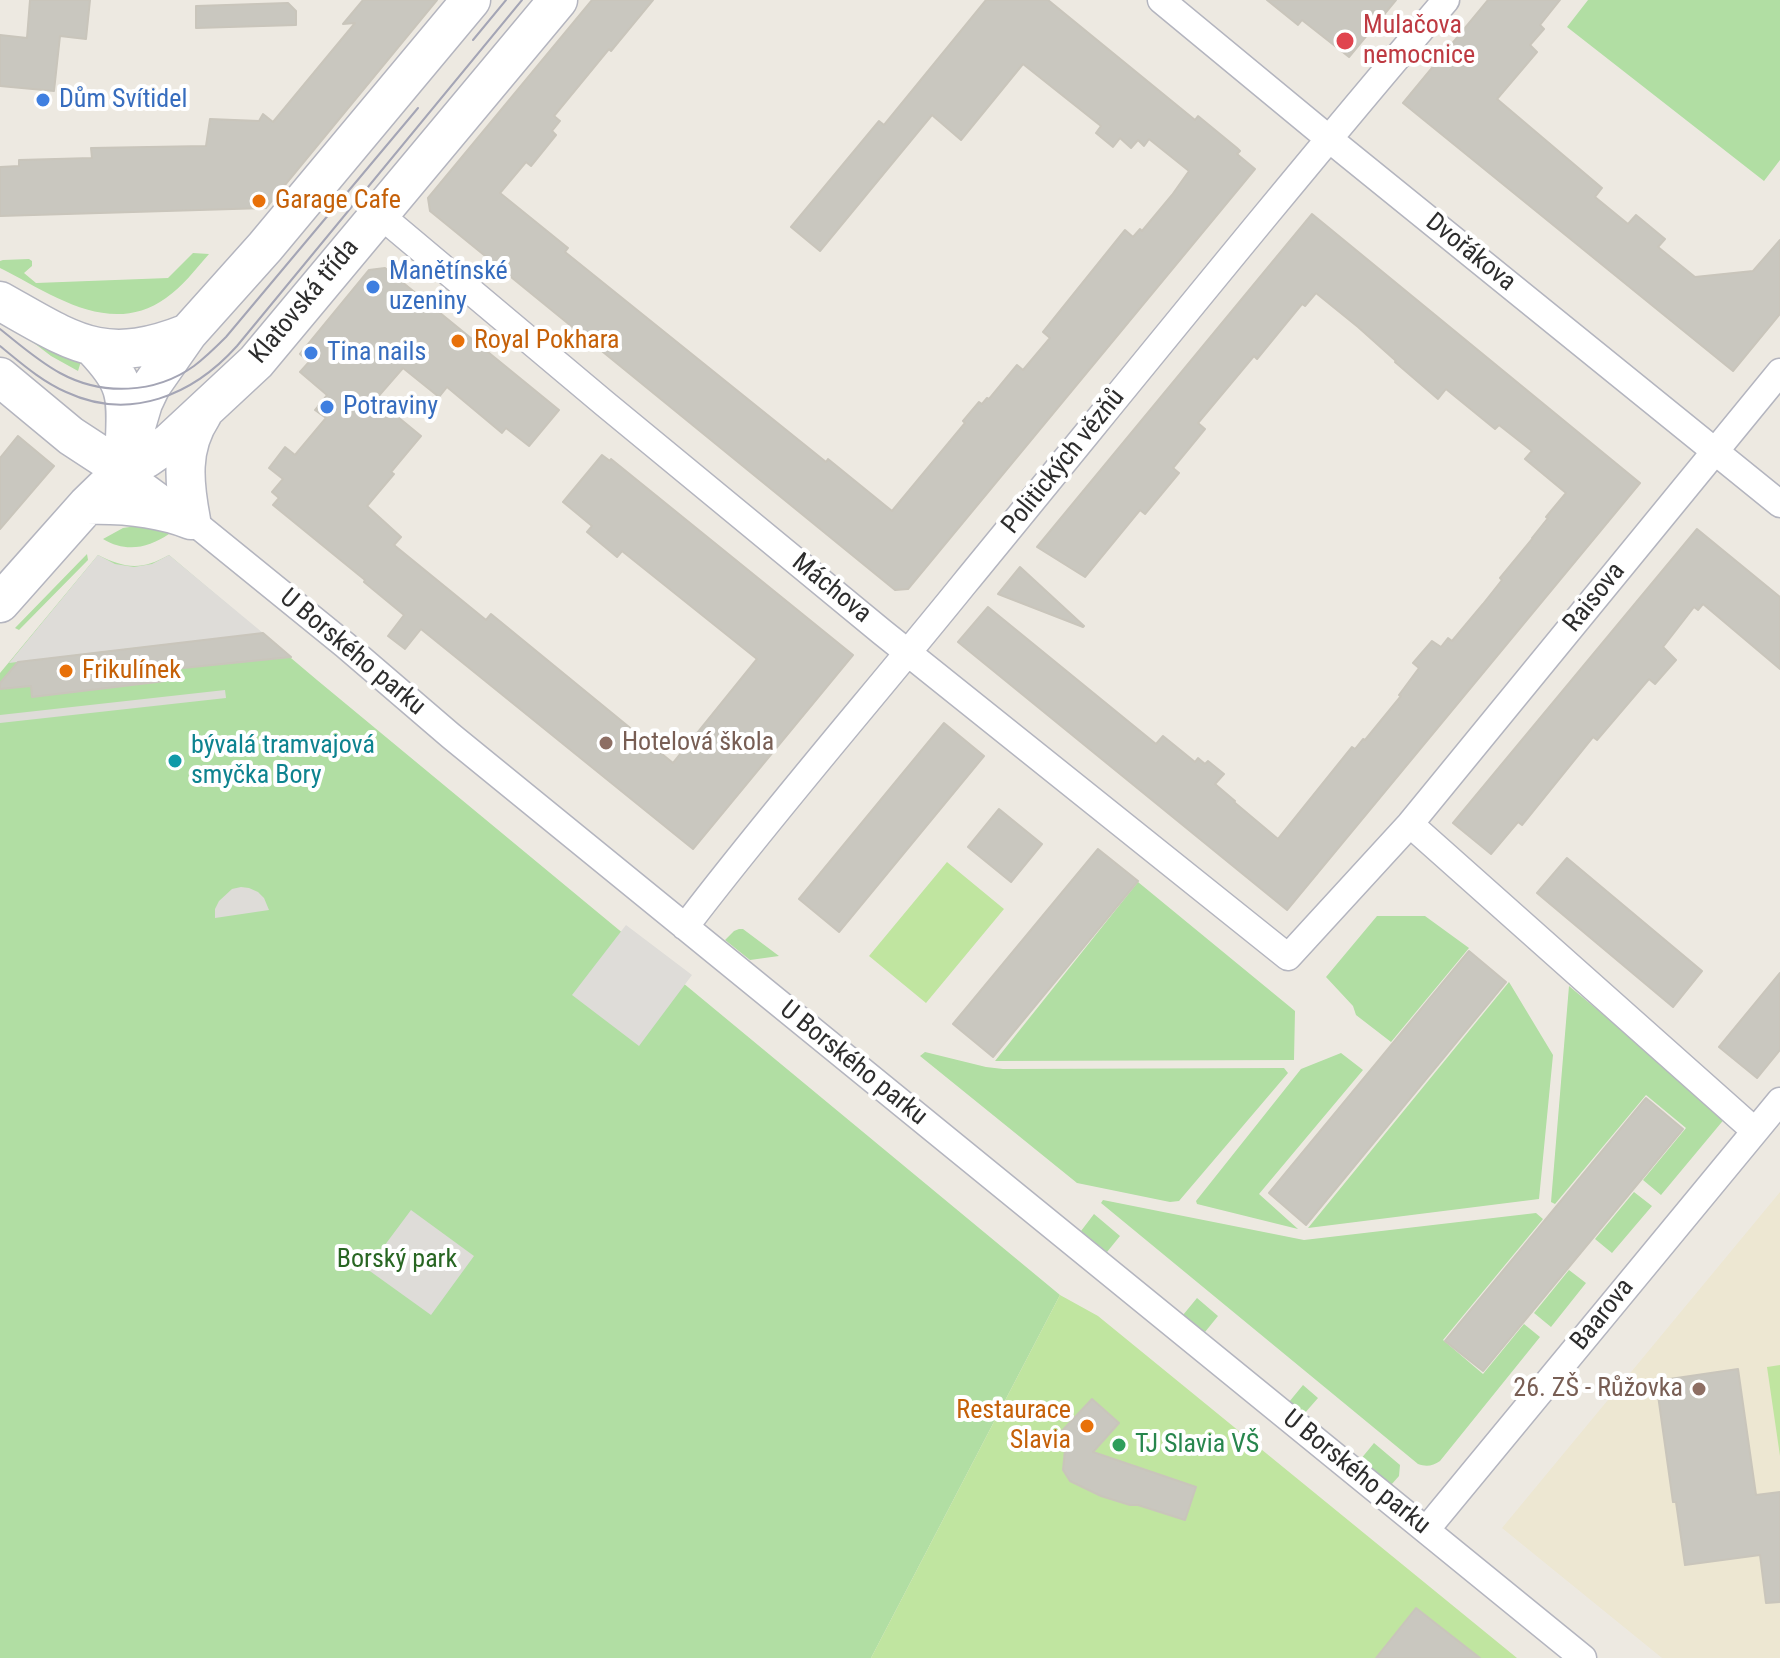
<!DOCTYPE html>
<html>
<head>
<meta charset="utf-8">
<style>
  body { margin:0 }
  canvas { display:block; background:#ede9e1 }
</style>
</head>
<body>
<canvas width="1780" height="1658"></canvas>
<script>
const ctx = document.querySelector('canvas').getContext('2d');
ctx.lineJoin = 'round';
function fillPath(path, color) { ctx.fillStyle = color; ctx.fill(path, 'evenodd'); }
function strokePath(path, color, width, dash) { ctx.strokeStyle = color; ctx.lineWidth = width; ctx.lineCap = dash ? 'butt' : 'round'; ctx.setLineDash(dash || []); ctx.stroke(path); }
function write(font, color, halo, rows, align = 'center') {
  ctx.font = font + ' "Roboto Condensed",sans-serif'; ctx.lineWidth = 8; ctx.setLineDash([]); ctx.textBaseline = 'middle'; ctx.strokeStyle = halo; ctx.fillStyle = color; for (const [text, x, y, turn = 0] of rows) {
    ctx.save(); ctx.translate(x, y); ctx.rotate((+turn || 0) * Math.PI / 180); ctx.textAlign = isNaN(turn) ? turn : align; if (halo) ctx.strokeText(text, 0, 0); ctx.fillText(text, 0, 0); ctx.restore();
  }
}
fillPath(new Path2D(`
  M 1780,1192 L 1780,1658 L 1662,1658 L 1502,1528 Z`), '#ede7d2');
fillPath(new Path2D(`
  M 1588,0 L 1780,0 L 1780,160 L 1764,181 L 1567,27 Z
  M 193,253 L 209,254 C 195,270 182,287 166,298 C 110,338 52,294 0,268 L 0,261 L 3,260 L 29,259 L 32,261 L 32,266 L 24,273 L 36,283 L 168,278 Z
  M 0,317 L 82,358 L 78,371 L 51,356 Z
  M 143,525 L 169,534 C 148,548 126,553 103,539 L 123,528 Z
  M 87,554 L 88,560 L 19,630 L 15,628 Z
  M 98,555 C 126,569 142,570 169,555 L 317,680 L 1060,1295 L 871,1658 L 0,1658 L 0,673 Z
  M 1138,882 L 1295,1011 L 1294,1060 L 995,1061 Z
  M 1377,916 L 1425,916 L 1469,948 L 1391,1042 L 1356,1015 L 1353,1006 L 1326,977 Z
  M 739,929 L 743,929 L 779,956 L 750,960 L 725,940 L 734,931 Z
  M 1509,982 L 1553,1055 L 1539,1199 L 1308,1228 Z
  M 1569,986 L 1726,1117 L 1661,1195 L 1643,1180 L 1686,1128 L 1646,1095 L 1555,1204 L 1551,1202 Z
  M 925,1052 L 986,1067 L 1003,1069 L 1284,1068 L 1288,1073 L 1179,1201 L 1170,1202 L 1077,1183 L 920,1056 Z
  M 1341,1053 L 1363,1070 L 1259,1194 L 1298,1229 L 1197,1204 L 1196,1201 L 1301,1069 Z
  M 1634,1192 L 1652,1206 L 1612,1253 L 1595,1239 Z
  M 1103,1200 L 1304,1240 L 1536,1213 L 1543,1219 L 1443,1340 L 1483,1374 L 1524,1324 L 1540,1337 L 1440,1461 C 1433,1466 1426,1467 1418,1464 L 1101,1203 Z
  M 1094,1214 L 1120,1236 L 1107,1252 L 1081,1231 Z
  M 1569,1270 L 1586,1283 L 1551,1327 L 1534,1313 Z
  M 1197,1298 L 1218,1316 L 1205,1332 L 1183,1315 Z
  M 1303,1385 L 1318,1398 L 1304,1414 L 1289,1402 Z
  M 1374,1443 L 1400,1465 L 1399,1476 L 1391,1485 L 1360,1460 Z`), '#b1dea3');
fillPath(new Path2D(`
  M 947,862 L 1004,909 L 926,1003 L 869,956 Z
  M 1060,1295 L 1098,1316 L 1517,1658 L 871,1658 Z
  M 1780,1365 L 1780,1456 L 1767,1367 Z`), '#c0e5a0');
fillPath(new Path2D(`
  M 98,555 L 115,564 L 134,567 L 152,564 L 169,555 L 263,633 L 124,649 L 116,654 L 115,650 L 9,663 Z
  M 225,690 L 226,698 L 0,723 L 0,715 Z
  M 241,887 L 249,888 L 258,892 L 264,898 L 269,910 L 215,918 L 215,909 L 219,901 L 232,889 Z
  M 626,925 L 692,975 L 639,1046 L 572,995 Z
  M 411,1210 L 474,1256 L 431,1315 L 367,1269 Z`), '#dedcd8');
const building = new Path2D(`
  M 30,0 L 90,0 L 86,39 L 60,36 L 54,91 L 0,86 L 0,35 L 27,38 Z
  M 363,0 L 437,0 L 266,208 L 0,216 L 0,167 L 19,166 L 19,160 L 92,158 L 91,148 L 206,146 L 210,119 L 259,121 L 263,114 L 273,122 L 355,23 L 343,24 Z
  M 592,0 L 653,0 L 611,51 L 609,49 L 554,116 L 560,121 L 552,131 L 556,135 L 531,166 L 526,162 L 500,193 L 568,248 L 565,252 L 826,462 L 828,459 L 892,511 L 965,423 L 963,421 L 979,402 L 982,404 L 987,398 L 989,399 L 1017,365 L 1023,370 L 1050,338 L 1043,332 L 1125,230 L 1133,237 L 1140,229 L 1142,231 L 1172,195 L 1189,171 L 1149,139 L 1144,146 L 1138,140 L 1131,148 L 1120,138 L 1113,147 L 1096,133 L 1101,126 L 1023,64 L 961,140 L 932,115 L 820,251 L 791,227 L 879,121 L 884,125 L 986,0 L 1048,0 L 1195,120 L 1198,116 L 1237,148 L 1240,151 L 1237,154 L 1255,169 L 908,589 L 895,590 L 430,211 L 428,198 Z
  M 1267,0 L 1396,0 L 1349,57 L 1302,20 L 1298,25 Z
  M 1488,0 L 1560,0 L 1540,25 L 1544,29 L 1530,45 L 1537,52 L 1497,99 L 1602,188 L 1595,197 L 1628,224 L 1636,215 L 1665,239 L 1658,247 L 1695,277 L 1753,271 L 1780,240 L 1780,314 L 1733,371 L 1403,103 Z
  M 288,3 L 296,11 L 296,25 L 196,28 L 196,6 Z
  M 1312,214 L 1640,483 L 1287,910 L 958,642 L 988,607 L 1156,744 L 1163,736 L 1195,762 L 1198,758 L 1205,764 L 1208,761 L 1224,774 L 1215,784 L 1235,801 L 1234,802 L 1278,839 L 1352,747 L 1355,749 L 1363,739 L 1365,740 L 1401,696 L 1399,695 L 1419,668 L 1413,663 L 1432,641 L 1441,647 L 1448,638 L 1452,641 L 1483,604 L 1502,580 L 1500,578 L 1533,538 L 1532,538 L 1548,518 L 1546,517 L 1566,493 L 1525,459 L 1532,451 L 1499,425 L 1495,429 L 1446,389 L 1438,399 L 1395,362 L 1396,361 L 1358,327 L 1316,293 L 1305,306 L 1302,304 L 1257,359 L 1254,356 L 1198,423 L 1205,429 L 1173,468 L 1179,473 L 1145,514 L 1140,510 L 1085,577 L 1037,547 Z
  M 385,268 L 559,410 L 529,446 L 506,428 L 502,433 L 447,387 L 439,397 L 403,368 L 376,399 L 421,436 L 391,472 L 394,474 L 367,506 L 401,537 L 394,545 L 486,620 L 491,614 L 673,763 L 757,659 L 622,551 L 617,557 L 587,532 L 592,526 L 563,502 L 602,455 L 610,461 L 611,459 L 853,655 L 693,849 L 421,629 L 405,649 L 388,636 L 404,615 L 364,582 L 365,580 L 273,505 L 279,498 L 272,492 L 283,479 L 269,468 L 285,447 L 295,455 L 326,418 L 315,410 L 327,395 L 300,372 L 309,362 L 300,354 L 369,270 Z
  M 18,436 L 54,466 L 0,529 L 0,458 Z
  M 1697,529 L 1780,597 L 1780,669 L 1703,604 L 1698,610 L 1694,607 L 1663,647 L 1676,660 L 1655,684 L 1649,679 L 1597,740 L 1593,737 L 1522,825 L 1518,822 L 1491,854 L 1453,823 Z
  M 1020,567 L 1084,626 L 1083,627 L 998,594 Z
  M 263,633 L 291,657 L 163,670 L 165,681 L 32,697 L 31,686 L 0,689 L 0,683 L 18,662 Z
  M 944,723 L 984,756 L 839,932 L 799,899 Z
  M 999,809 L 1042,844 L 1011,882 L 968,847 Z
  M 1098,849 L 1138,881 L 993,1057 L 953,1024 Z
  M 1567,858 L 1702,971 L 1673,1007 L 1537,893 Z
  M 1469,951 L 1506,982 L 1306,1225 L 1269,1193 Z
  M 1780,973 L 1780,1050 L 1757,1078 L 1719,1047 Z
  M 1646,1098 L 1683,1129 L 1483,1371 L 1445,1341 Z
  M 1738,1369 L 1756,1495 L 1780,1492 L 1780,1602 L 1766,1603 L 1760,1555 L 1685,1565 L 1676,1502 L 1673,1502 L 1656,1381 Z
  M 1092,1399 L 1119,1423 L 1093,1452 L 1196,1487 L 1185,1520 L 1138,1505 L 1130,1505 L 1101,1496 L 1070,1481 L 1063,1470 L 1066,1439 L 1060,1433 Z
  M 1416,1608 L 1480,1658 L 1376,1658 Z`);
fillPath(building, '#c9c7bf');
strokePath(building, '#c9c5bb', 2);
const street = new Path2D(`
  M 1161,0 L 1328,138 L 1780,504
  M 379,214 L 604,403 L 882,632 L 1288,957 L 1410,824 L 1780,372
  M 123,470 L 191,520 L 345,645 L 451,736 L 1583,1658
  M 1410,824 L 1755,1131
  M 685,927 C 774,810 871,699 964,584 C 1124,389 1282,192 1446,0
  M 1426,1530 L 1780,1101`);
const secondary = new Path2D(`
  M 0,301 C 73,342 103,367 188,333
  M 94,348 C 126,382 127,393 125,439
  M 0,377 L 71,436 L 123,470
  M 123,470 L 143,403 L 151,386 L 188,333 L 265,247 L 471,0
  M 87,505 C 123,504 157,507 191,520
  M 191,520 C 184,483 180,448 202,415
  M 0,603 L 87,505 L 123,470 L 147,458 L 170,442 L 256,362 L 558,0`);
strokePath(street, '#b4b5bf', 29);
strokePath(secondary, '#b4b5bf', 41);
strokePath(street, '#fff', 26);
strokePath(secondary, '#fff', 38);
strokePath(new Path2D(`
  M 473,40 L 506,0
  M 0,329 C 19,344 38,361 60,373 C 102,396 155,394 194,366 C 206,357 216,347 226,337 L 418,108
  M 0,346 C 21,363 41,381 66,392 C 130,422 193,395 237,346 L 522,0`), '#a4a5b5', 2);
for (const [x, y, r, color] of [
  [1345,41,10,"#e0444e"],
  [43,100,8,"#3f7fe0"],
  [259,201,8,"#e8710a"],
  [373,287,8,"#3f7fe0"],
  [458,341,8,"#e8710a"],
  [311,353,8,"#3f7fe0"],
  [327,407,8,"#3f7fe0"],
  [66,671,8,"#e8710a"],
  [606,743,8,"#8d6e63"],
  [175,761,8,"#0f9aa8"],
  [1699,1389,8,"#8d6e63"],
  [1087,1426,8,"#e8710a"],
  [1119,1445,8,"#2e9e5b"]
]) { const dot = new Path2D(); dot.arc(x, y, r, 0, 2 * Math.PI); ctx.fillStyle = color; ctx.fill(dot); strokePath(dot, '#fff', 3); }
write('26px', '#be3a42', '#fff', [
  ["Mulačova",1363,26],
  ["nemocnice",1363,56]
], 'left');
write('26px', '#366cbe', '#fff', [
  ["Dům Svítidel",59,100],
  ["Manětínské",389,272],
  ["uzeniny",389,302],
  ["Tina nails",327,353],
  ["Potraviny",343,407]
], 'left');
write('26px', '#c56008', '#fff', [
  ["Garage Cafe",275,201],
  ["Royal Pokhara",474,341],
  ["Frikulínek",82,671],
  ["Restaurace",1071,1411,"right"],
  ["Slavia",1071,1441,"right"]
], 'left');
write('26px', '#2d2d2d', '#fff', [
  ["Dvořákova",1470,253,39],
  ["Klatovská třída",305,302,-50],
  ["Politických vězňů",1064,462,-51],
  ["Máchova",831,589,39],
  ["Raisova",1595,598,-51],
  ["U Borského parku",352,653,40],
  ["U Borského parku",853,1064,39],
  ["Baarova",1603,1315,-51],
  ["U Borského parku",1356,1473,39]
]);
write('26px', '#785e54', '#fff', [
  ["Hotelová škola",622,743],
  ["26. ZŠ - Růžovka",1683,1389,"right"]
], 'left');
write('26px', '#0d838f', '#fff', [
  ["bývalá tramvajová",191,746],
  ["smyčka Bory",191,776]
], 'left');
write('26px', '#286622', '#fff', [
  ["Borský park",397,1260]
]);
write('26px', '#27864d', '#fff', [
  ["TJ Slavia VŠ",1135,1445]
], 'left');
</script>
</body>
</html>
